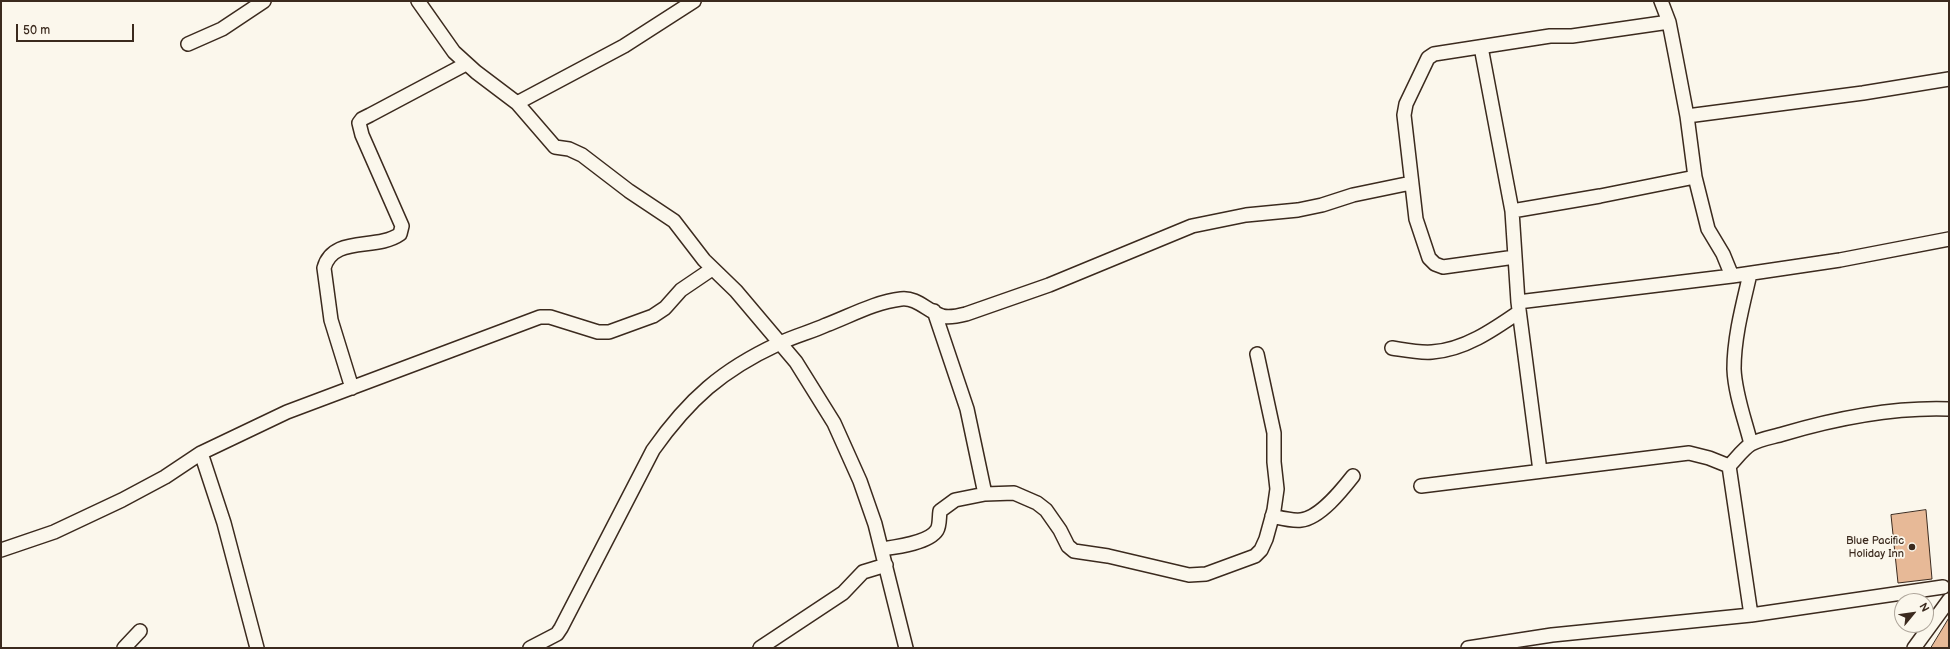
<!DOCTYPE html>
<html>
<head>
<meta charset="utf-8">
<style>
  body { margin:0 }
  #map { position:relative; width:1950px; height:649px; overflow:hidden; background:#fbf7ec; font-family:"Balsamiq Sans",sans-serif }
  canvas { display:block }
  .frame { position:absolute; inset:0; border:2px solid #3b2a1e; pointer-events:none }
  .north { position:absolute; left:1894px; top:593px; width:40px; height:40px; box-sizing:border-box; background:#fbf7ec; border:1px solid #aea59a; border-radius:50%; rotate:61deg; font-size:11px; font-weight:700; line-height:16px; text-align:center; color:#3b2a1e }
  .north::after { content:''; display:block; margin:auto; width:14px; height:18px; background:#3b2a1e; clip-path:polygon(50% 0,100% 100%,50% 72%,0 100%) }
  .scale { position:absolute; left:16px; top:24px; width:118px; height:18px; box-sizing:border-box; border:2px solid #3b2a1e; border-top:0; padding-left:5px; font-size:12px; line-height:14px; white-space:nowrap; color:#3b2a1e; -webkit-text-stroke:3px #fbf7ec; paint-order:stroke }
</style>
</head>
<body>
<div id="map">
<canvas width="1950" height="649"></canvas>
<div class="frame"></div>
<div class="north">N</div>
<div class="scale">50 m</div>
</div>
<script>
const ctx = document.querySelector('canvas').getContext('2d');
ctx.lineJoin = 'round';
function fillPath(path, color) { ctx.fillStyle = color; ctx.fill(path, 'evenodd'); }
function strokePath(path, color, width, dash) { ctx.strokeStyle = color; ctx.lineWidth = width; ctx.lineCap = dash ? 'butt' : 'round'; ctx.setLineDash(dash || []); ctx.stroke(path); }
function write(font, color, halo, rows, align = 'center') {
  ctx.font = font + ' "Balsamiq Sans",sans-serif'; ctx.lineWidth = 3.5; ctx.setLineDash([]); ctx.textBaseline = 'middle'; ctx.strokeStyle = halo; ctx.fillStyle = color; for (const [text, x, y, turn = 0] of rows) {
    ctx.save(); ctx.translate(x, y); ctx.rotate((+turn || 0) * Math.PI / 180); ctx.textAlign = isNaN(turn) ? turn : align; if (halo) ctx.strokeText(text, 0, 0); ctx.fillText(text, 0, 0); ctx.restore();
  }
}
const building = new Path2D(`
  M 1926,510 L 1932,579 L 1898,583 L 1891,515 Z
  M 1949,618 L 1949,648 L 1931,648 Z`);
fillPath(building, '#e7b997');
strokePath(building, '#3b2a1e', 1);
const street = new Path2D(`
  M 418,1 L 454,52 L 476,72 L 517,103 L 555,147 L 569,149 L 582,155 L 629,191 L 674,221 L 704,260 L 736,291 L 796,362 L 834,423 L 860,481 L 875,524 L 906,648
  M 1661,1 L 1669,22 L 1676,58 L 1687,116 L 1695,177 L 1708,229 L 1723,254 L 1732,276
  M 188,44 L 222,29 L 264,1
  M 1481,47 L 1512,211 L 1518,302 L 1540,471
  M 517,103 L 624,46 L 694,1
  M 1687,116 L 1863,93 L 1949,79
  M 1512,211 L 1600,196 L 1695,177
  M 1515,257 L 1443,267 L 1435,264 L 1429,258 L 1416,219 L 1404,115 L 1406,104 L 1428,58 L 1434,54 L 1550,36 L 1572,36 L 1669,22
  M 1750,274 C 1743,304 1734,337 1734,369 C 1735,394 1745,420 1751,444
  M 1518,302 L 1732,276 L 1840,260 L 1949,239
  M 934,311 L 967,409 L 985,494
  M 1392,348 C 1405,350 1419,353 1432,352 C 1464,350 1493,330 1519,312
  M 352,388 L 331,320 L 324,268 C 333,235 376,251 400,234 L 402,226 L 362,135 L 359,123 L 362,119 L 370,115 L 466,64
  M 201,453 L 224,523 L 257,648
  M 1729,466 C 1736,459 1743,449 1751,444 C 1760,439 1773,437 1783,434 C 1837,418 1893,407 1949,409
  M 1729,466 L 1751,615
  M 1421,486 L 1689,453 L 1709,458 L 1729,466
  M 1272,516 C 1281,518 1292,521 1301,520 C 1320,518 1342,490 1353,476
  M 882,549 C 896,547 929,543 937,530 C 940,525 939,517 940,511 L 955,500 L 985,494 L 1014,493 L 1037,503 L 1046,510 L 1060,530 L 1068,546 L 1074,551 L 1108,556 L 1189,575 L 1206,574 L 1255,556 L 1261,550 L 1266,539 L 1274,510 L 1277,489 L 1274,462 L 1274,433 L 1257,354
  M 1,550 L 54,532 L 122,500 L 165,477 L 201,453 L 287,412 L 540,317 L 550,317 L 598,332 L 609,332 L 653,316 L 665,308 L 681,290 L 712,269
  M 124,648 L 140,631
  M 530,648 L 557,634 L 561,628 L 653,450 C 689,399 722,370 778,344 C 794,336 811,332 826,325 C 850,316 875,302 901,299 C 917,297 927,311 942,316 C 949,318 958,316 966,314 L 1049,285 L 1192,226 L 1246,215 L 1298,210 L 1322,205 L 1353,195 L 1411,183
  M 760,648 L 843,593 L 863,572 L 886,565
  M 1468,648 L 1552,635 L 1751,615 L 1943,587
  M 1914,648 L 1949,600`);
strokePath(street, '#3b2a1e', 16);
strokePath(street, '#fbf7ec', 13);
for (const [x, y, r, color] of [
  [1912,547,4,"#3b2a1e"]
]) { const dot = new Path2D(); dot.arc(x, y, r, 0, 2 * Math.PI); ctx.fillStyle = color; ctx.fill(dot); strokePath(dot, '#fbf7ec', 1.5); }
write('11px', '#3b2a1e', '#fbf7ec', [
  ["Blue Pacific",1904,541],
  ["Holiday Inn",1904,554]
], 'right');
</script>
</body>
</html>
